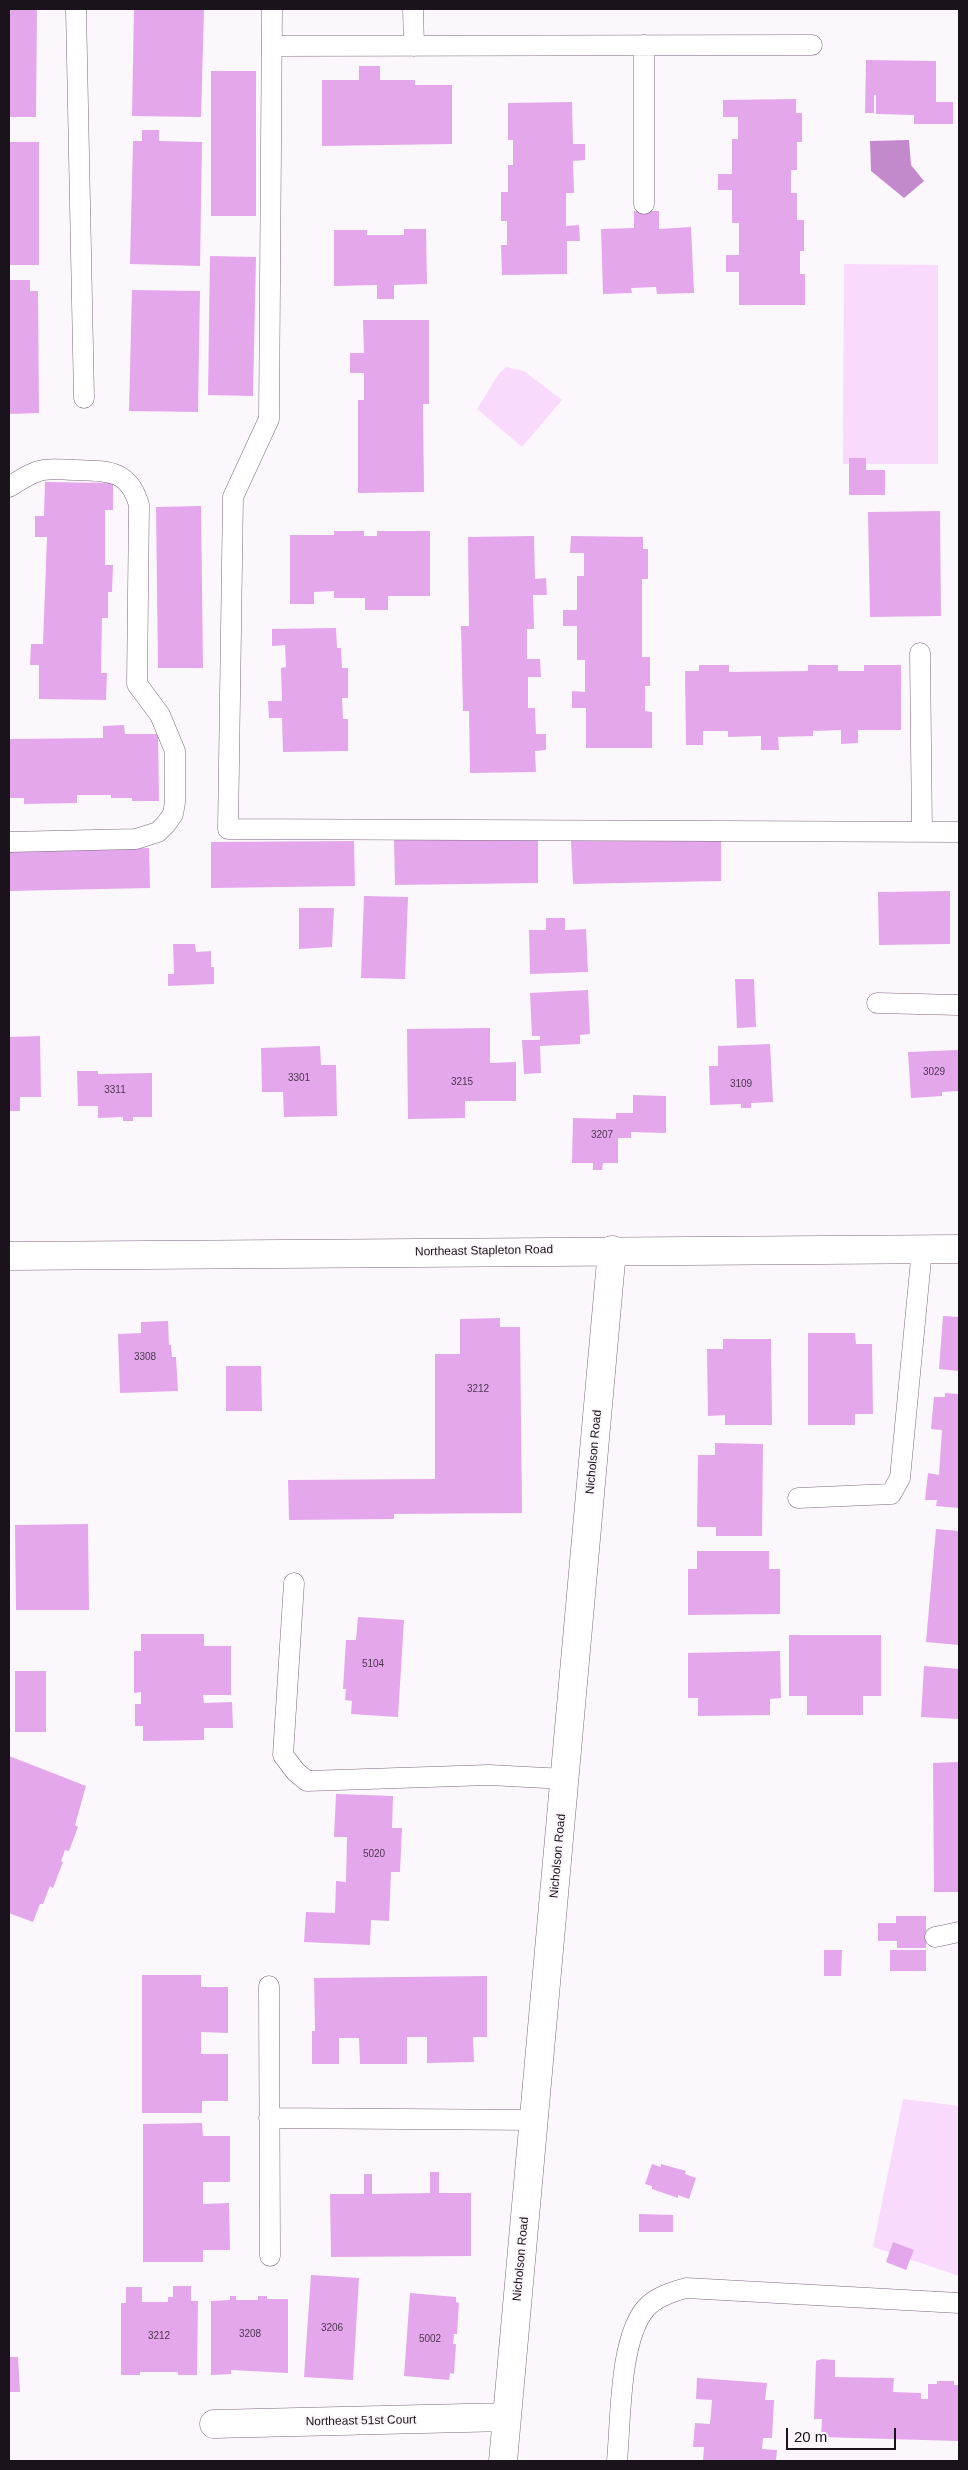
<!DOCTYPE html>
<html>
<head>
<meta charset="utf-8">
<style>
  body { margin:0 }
  #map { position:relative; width:968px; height:2470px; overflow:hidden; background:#fcf7fc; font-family:Arial,sans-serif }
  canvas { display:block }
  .frame { position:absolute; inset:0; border:10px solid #1b131b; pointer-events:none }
  .scale { position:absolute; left:786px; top:2428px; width:110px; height:22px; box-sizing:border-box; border:2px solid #1b131b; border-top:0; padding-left:6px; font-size:15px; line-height:18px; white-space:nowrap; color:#1b131b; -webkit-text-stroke:4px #fcf7fc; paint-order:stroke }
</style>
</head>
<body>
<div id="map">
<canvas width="968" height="2470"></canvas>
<div class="frame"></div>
<div class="scale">20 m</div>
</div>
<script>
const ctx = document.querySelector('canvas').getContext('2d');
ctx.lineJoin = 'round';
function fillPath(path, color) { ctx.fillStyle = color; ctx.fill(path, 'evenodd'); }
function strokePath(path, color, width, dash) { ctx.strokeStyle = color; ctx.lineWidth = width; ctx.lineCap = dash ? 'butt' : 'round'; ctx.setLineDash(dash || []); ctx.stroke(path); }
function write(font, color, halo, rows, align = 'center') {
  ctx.font = font + ' Arial,sans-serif'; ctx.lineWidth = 4; ctx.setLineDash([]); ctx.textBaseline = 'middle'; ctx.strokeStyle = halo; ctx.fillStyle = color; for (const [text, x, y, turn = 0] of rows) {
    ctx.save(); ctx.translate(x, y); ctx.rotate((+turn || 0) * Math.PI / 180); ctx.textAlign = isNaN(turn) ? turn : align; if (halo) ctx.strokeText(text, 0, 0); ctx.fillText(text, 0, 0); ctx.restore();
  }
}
fillPath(new Path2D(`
  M 844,264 L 938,265 L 938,464 L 843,464 Z
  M 506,367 L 524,371 L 562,400 L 522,447 L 477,409 L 498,375 Z
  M 903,2099 L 959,2106 L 959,2276 L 873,2247 Z`), '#f9dafd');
fillPath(new Path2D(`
  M 909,140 L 911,165 L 924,181 L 904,198 L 871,171 L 870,141 Z`), '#c489cc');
fillPath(new Path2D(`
  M 9,9 L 37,9 L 36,117 L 9,117 Z
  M 134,9 L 204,9 L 201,117 L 132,116 Z
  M 866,60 L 936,61 L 936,102 L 953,102 L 953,124 L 914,124 L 914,115 L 876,114 L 876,95 L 874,95 L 874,113 L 865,113 Z
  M 359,66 L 380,66 L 380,80 L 415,80 L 415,85 L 452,85 L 452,144 L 322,146 L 322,80 L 359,80 Z
  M 211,71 L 256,71 L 256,216 L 211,216 Z
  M 796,99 L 796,113 L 802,113 L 802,142 L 797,142 L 797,170 L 791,170 L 791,193 L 797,193 L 797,220 L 804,220 L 804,251 L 800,251 L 800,274 L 805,274 L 805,305 L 739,305 L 739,272 L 726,272 L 726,255 L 739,255 L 739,223 L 732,223 L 732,190 L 718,190 L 718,174 L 732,174 L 732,139 L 738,139 L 738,117 L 723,117 L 723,100 Z
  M 572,102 L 573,144 L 585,144 L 585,160 L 573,161 L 574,193 L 566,193 L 566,226 L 579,225 L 580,241 L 567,241 L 567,274 L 502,275 L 501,245 L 507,245 L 507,221 L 501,221 L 501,192 L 508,192 L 508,165 L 513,165 L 513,140 L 508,140 L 508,103 Z
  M 142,130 L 159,130 L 159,141 L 202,142 L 200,266 L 130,264 L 133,141 L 142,141 Z
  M 9,142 L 39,142 L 39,265 L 9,265 Z
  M 634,211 L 659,211 L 659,229 L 691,227 L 694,293 L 657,294 L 656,287 L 631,288 L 632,293 L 603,294 L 601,229 L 634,228 Z
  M 404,229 L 426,229 L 427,284 L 394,285 L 394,299 L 377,299 L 377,285 L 334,286 L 334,230 L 367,230 L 367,235 L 404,235 Z
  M 210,256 L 256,257 L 253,396 L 208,395 Z
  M 9,280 L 30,280 L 30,291 L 38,291 L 39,413 L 9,414 Z
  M 132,290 L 200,291 L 198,412 L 129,411 Z
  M 363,320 L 429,320 L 429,404 L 423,404 L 424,492 L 358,493 L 358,400 L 364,400 L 364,373 L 350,373 L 350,353 L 364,353 Z
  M 849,458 L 866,458 L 866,470 L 885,470 L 885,495 L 849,495 Z
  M 45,482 L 113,483 L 113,510 L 105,510 L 105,565 L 113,565 L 112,592 L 108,592 L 108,618 L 102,618 L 101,673 L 107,673 L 106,700 L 39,699 L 39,665 L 30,665 L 31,644 L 43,644 L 47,537 L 35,537 L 35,516 L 44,516 Z
  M 201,506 L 203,668 L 158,668 L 156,507 Z
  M 940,511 L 941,616 L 870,617 L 868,512 Z
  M 334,531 L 364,531 L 364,536 L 377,536 L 377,531 L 430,531 L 430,596 L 388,596 L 388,610 L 365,610 L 365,598 L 334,598 L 334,591 L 314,592 L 314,604 L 290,604 L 290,535 L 334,535 Z
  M 534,536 L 535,579 L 546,578 L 547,595 L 533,595 L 534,629 L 527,629 L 527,659 L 540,659 L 541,677 L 528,677 L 528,708 L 535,708 L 536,734 L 546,734 L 546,750 L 535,751 L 536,772 L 470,773 L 469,711 L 463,711 L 461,626 L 469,626 L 468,537 Z
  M 571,536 L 643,537 L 643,549 L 648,549 L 648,579 L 642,579 L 642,657 L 650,657 L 650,686 L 645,686 L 645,711 L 652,712 L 652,748 L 586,748 L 586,708 L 572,708 L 572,691 L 585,692 L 585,660 L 577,660 L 577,626 L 563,626 L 563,610 L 577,610 L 577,576 L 584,576 L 584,553 L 570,553 Z
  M 336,628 L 337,648 L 341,648 L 342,668 L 348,668 L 348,698 L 342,698 L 343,719 L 348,719 L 348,751 L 283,752 L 282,718 L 269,718 L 268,701 L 282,701 L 281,668 L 286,667 L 285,645 L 272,646 L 272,629 Z
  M 699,665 L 729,665 L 729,672 L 808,671 L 808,665 L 838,665 L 838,671 L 864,671 L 864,665 L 901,665 L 901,730 L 858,730 L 858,743 L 841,744 L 841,730 L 813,731 L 813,736 L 778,737 L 779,750 L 761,750 L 761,736 L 728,737 L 728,731 L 703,731 L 703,745 L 686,745 L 685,671 L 699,671 Z
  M 124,725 L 125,734 L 158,734 L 159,801 L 132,801 L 132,798 L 111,798 L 111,795 L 77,795 L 77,803 L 24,804 L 24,798 L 9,798 L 9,739 L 103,738 L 103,726 Z
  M 721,836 L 721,881 L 573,884 L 571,840 Z
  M 538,838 L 538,883 L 395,885 L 394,840 Z
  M 354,841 L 355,886 L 211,888 L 211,842 Z
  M 149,848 L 150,888 L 9,891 L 9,851 Z
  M 950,891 L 950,944 L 879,945 L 878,892 Z
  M 364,896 L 408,897 L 405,979 L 361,978 Z
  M 299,908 L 334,908 L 332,947 L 299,949 Z
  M 546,918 L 565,918 L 565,930 L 586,929 L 588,972 L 530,974 L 529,930 L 546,930 Z
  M 173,944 L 195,944 L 196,952 L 211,951 L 211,967 L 214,967 L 214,984 L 168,986 L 168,974 L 174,974 Z
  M 735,979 L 754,979 L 756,1027 L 737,1028 Z
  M 588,990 L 590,1034 L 580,1035 L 580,1044 L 540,1046 L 541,1073 L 524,1074 L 522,1040 L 540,1040 L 540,1036 L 532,1036 L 530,993 Z
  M 490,1028 L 490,1063 L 516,1062 L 516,1101 L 465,1101 L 465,1118 L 408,1119 L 407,1029 Z
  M 40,1036 L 41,1097 L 20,1097 L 20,1111 L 9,1111 L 9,1037 Z
  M 770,1044 L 773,1102 L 751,1103 L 751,1108 L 741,1108 L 741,1104 L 710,1105 L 709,1066 L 718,1066 L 718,1046 Z
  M 320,1046 L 321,1065 L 336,1065 L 337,1116 L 284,1117 L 283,1092 L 262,1092 L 261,1048 Z
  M 959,1050 L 959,1091 L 942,1092 L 942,1096 L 911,1098 L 908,1052 Z
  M 77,1071 L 98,1071 L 98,1074 L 152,1073 L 152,1117 L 133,1117 L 133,1121 L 123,1121 L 123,1117 L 98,1118 L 98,1106 L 78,1106 Z
  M 633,1095 L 666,1096 L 666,1133 L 631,1132 L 631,1138 L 618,1138 L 618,1163 L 603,1163 L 602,1170 L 593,1170 L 593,1163 L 572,1163 L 573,1118 L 616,1119 L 616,1113 L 633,1113 Z
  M 943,1316 L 959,1317 L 959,1371 L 939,1369 Z
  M 500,1318 L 500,1327 L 520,1327 L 522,1513 L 394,1514 L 394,1519 L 289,1520 L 288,1480 L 435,1479 L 435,1354 L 460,1354 L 460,1319 Z
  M 168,1321 L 169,1345 L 171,1345 L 172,1357 L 176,1357 L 178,1391 L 120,1393 L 118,1334 L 141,1333 L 141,1322 Z
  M 808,1333 L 855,1333 L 856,1344 L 872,1344 L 873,1414 L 855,1414 L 855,1425 L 808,1425 Z
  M 723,1339 L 771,1339 L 772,1425 L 725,1425 L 725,1415 L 708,1416 L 707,1349 L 723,1349 Z
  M 226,1366 L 261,1366 L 262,1411 L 226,1411 Z
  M 945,1393 L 959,1394 L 959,1508 L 936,1506 L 937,1500 L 925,1500 L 928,1473 L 939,1475 L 942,1430 L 931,1429 L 934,1397 L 945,1397 Z
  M 715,1443 L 763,1444 L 762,1536 L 716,1536 L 716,1527 L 697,1527 L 698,1455 L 715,1455 Z
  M 88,1524 L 89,1610 L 16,1610 L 15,1525 Z
  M 936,1529 L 959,1531 L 959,1645 L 926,1642 Z
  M 697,1551 L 769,1551 L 769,1569 L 780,1569 L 780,1614 L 688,1615 L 688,1569 L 697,1569 Z
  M 358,1617 L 404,1620 L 398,1717 L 351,1714 L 352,1701 L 345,1700 L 346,1689 L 343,1689 L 346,1640 L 356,1640 Z
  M 141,1634 L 204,1634 L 204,1646 L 231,1646 L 231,1695 L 203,1695 L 204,1703 L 232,1702 L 233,1728 L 204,1728 L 204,1740 L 143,1741 L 143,1726 L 135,1726 L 135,1704 L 141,1704 L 141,1692 L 134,1693 L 134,1651 L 141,1651 Z
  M 789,1635 L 881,1635 L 881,1696 L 863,1696 L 863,1715 L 807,1715 L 807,1696 L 789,1696 Z
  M 780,1651 L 781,1698 L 770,1699 L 770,1715 L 698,1716 L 698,1698 L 688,1698 L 688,1653 Z
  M 924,1666 L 959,1669 L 959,1719 L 921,1717 Z
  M 15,1671 L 46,1671 L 46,1732 L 15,1732 Z
  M 9,1756 L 86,1786 L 75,1825 L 78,1827 L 69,1851 L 65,1850 L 61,1861 L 63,1862 L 53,1888 L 50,1886 L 43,1904 L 40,1904 L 33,1922 L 9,1913 Z
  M 959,1762 L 959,1892 L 934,1892 L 933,1763 Z
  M 336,1794 L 393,1796 L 392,1828 L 402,1828 L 400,1872 L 391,1872 L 389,1921 L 371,1920 L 370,1945 L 304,1942 L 306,1912 L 335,1913 L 336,1881 L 346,1882 L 347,1837 L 334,1837 Z
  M 896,1916 L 926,1916 L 926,1948 L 897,1948 L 897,1941 L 878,1941 L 878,1923 L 896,1923 Z
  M 824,1950 L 842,1950 L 841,1976 L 824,1976 Z
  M 890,1950 L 926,1950 L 926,1971 L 890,1971 Z
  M 142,1975 L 201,1975 L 201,1987 L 228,1987 L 228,2033 L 201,2032 L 201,2054 L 228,2054 L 228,2101 L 202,2101 L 202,2113 L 142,2113 Z
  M 487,1976 L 487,2037 L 473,2037 L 474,2062 L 427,2063 L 427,2037 L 407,2037 L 407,2064 L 360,2064 L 359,2038 L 339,2038 L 339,2064 L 312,2064 L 312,2031 L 315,2031 L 314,1978 Z
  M 202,2123 L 203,2136 L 230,2136 L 230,2182 L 203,2182 L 203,2204 L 229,2203 L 230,2250 L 203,2250 L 203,2262 L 143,2262 L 143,2124 Z
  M 652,2164 L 661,2167 L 661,2164 L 686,2171 L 685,2174 L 696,2178 L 689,2199 L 678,2195 L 678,2198 L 652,2189 L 652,2186 L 645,2184 Z
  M 430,2172 L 439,2172 L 439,2193 L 471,2193 L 471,2256 L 331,2257 L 330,2194 L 364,2194 L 364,2174 L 372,2174 L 372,2194 L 430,2193 Z
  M 639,2214 L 673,2215 L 673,2232 L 639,2232 Z
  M 893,2242 L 914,2250 L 906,2270 L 886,2262 Z
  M 311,2275 L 359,2278 L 353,2380 L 304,2377 Z
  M 173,2286 L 191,2286 L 191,2301 L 198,2301 L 197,2375 L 178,2375 L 178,2372 L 140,2372 L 140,2375 L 121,2375 L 121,2303 L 126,2303 L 126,2287 L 142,2287 L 142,2302 L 168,2302 L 168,2297 L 173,2297 Z
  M 410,2293 L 456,2297 L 456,2302 L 459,2303 L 457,2334 L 454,2334 L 453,2344 L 456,2344 L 454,2374 L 450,2373 L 449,2380 L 404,2376 Z
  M 230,2296 L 236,2296 L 236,2300 L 258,2300 L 258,2296 L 267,2296 L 267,2299 L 288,2299 L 288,2373 L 231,2370 L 231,2374 L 211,2375 L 211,2301 L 230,2300 Z
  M 9,2357 L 18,2357 L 20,2392 L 9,2392 Z
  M 822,2359 L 835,2360 L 835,2377 L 894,2378 L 893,2392 L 921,2393 L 921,2399 L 928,2399 L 928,2384 L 937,2384 L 937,2381 L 954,2381 L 954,2385 L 959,2385 L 958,2441 L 821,2437 L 822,2419 L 814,2419 L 816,2361 Z
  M 697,2378 L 767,2383 L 765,2400 L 774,2400 L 772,2438 L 763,2438 L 762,2449 L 777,2450 L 776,2461 L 703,2461 L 704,2447 L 693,2447 L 695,2423 L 710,2424 L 712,2400 L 696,2399 Z`), '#e4a7ec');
const lane = new Path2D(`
  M 76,9 L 84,398
  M 272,9 L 269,419 L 233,497 L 228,829 L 959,832
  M 413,9 L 414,46
  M 644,45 L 644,204
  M 272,46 L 812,45
  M 9,487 C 19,481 33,471 44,470 C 54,468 65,470 75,470 C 107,471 129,469 139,505 L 137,684 L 160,715 L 175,751 L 175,802 L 173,814 L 166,824 L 158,832 L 136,839 L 9,842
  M 920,653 L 922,832
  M 877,1003 L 959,1005
  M 798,1498 L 891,1494 L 900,1478 L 922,1249
  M 294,1583 L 283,1755 L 296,1772 L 307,1781 L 489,1775 L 565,1779
  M 935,1937 L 959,1932
  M 269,1986 L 270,2256
  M 269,2118 L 534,2120
  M 617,2461 C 621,2420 619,2339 646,2308 C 656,2297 672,2292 686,2288 L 959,2303`);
const street = new Path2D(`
  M 214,2424 L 507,2417
  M 503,2461 L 612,1250`);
const secondary = new Path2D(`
  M 9,1256 L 959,1249`);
strokePath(lane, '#7c697e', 21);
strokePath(street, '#7c697e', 29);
strokePath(secondary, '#7c697e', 29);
strokePath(lane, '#fff', 20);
strokePath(street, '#fff', 28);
strokePath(secondary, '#fff', 28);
write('10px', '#4d384f', null, [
  ["3029",934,1072],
  ["3301",299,1078],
  ["3215",462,1082],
  ["3109",741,1084],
  ["3311",115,1090],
  ["3207",602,1135],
  ["3308",145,1357],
  ["3212",478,1389],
  ["5104",373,1664],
  ["5020",374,1854],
  ["3206",332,2328],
  ["3208",250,2334],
  ["3212",159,2336],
  ["5002",430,2339]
]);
write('12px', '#1b131b', '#fcf7fc', [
  ["Northeast Stapleton Road",484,1251,-1],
  ["Nicholson Road",594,1452,-85],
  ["Nicholson Road",558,1856,-85],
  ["Nicholson Road",521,2259,-85],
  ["Northeast 51st Court",361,2421,-1]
]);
</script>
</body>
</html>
